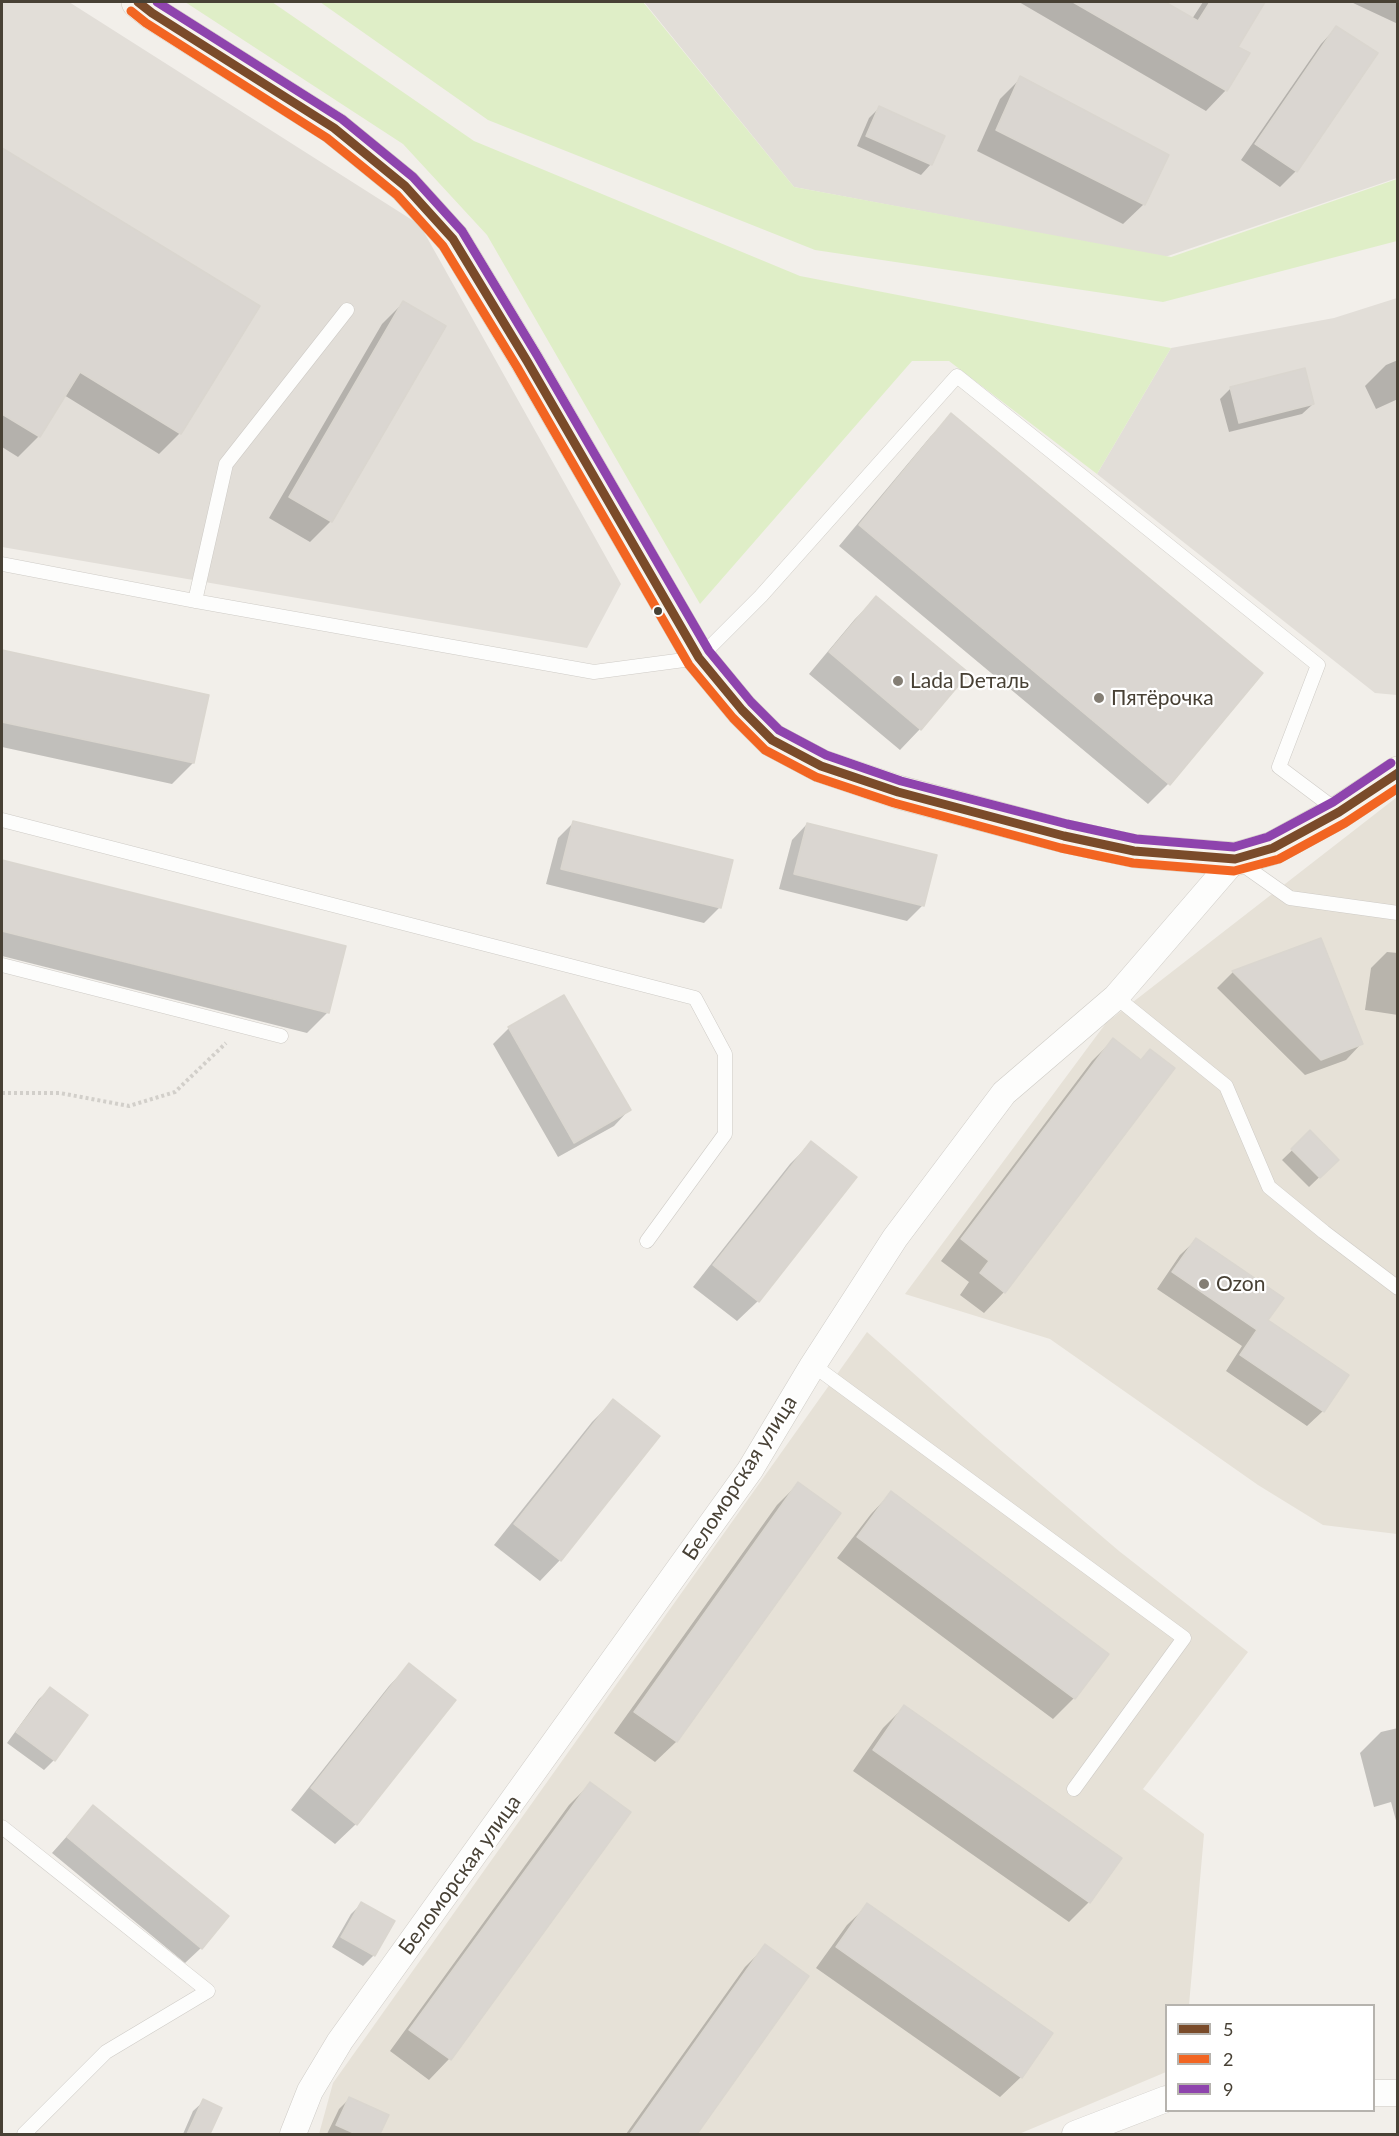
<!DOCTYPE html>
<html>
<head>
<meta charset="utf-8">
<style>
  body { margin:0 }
  #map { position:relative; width:1399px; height:2136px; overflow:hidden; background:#f2efea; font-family:Lato,sans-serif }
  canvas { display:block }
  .frame { position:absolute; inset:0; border:3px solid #484135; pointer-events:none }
  .legend { position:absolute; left:1165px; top:2004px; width:210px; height:108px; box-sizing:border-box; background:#fff; border:2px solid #b6b3ae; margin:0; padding:8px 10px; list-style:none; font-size:18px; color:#484135 }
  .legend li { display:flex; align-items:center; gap:12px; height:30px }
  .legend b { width:30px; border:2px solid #b6b3ae }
</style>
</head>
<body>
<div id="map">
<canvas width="1399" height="2136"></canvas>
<div class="frame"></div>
<ul class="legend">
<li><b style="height:8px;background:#7a4b2a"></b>5</li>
<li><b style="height:8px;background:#f26522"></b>2</li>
<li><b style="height:8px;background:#8e44ad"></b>9</li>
</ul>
</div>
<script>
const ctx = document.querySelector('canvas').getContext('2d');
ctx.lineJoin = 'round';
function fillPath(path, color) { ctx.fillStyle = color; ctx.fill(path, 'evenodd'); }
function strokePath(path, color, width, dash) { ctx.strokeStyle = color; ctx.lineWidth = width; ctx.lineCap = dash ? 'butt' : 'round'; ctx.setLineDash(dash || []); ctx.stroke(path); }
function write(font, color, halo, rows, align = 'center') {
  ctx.font = font + ' Lato,sans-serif'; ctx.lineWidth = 4.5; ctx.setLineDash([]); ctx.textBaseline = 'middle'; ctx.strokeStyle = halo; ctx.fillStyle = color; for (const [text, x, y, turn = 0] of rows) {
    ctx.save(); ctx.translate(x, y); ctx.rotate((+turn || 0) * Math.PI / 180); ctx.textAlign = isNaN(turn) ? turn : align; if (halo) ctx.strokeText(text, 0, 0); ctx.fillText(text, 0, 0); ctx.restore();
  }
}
fillPath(new Path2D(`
  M 1397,797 L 1397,1534 L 1323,1525 L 1258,1485 L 1050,1339 L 905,1294 L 1106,1023 Z
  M 867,1332 L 984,1436 L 1119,1551 L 1248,1652 L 1143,1789 L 1204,1834 L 1189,2005 L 1166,2006 L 1166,2072 L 1019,2134 L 319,2134 L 333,2083 Z`), '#e6e1d7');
fillPath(new Path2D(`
  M 2,2 L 69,2 L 420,225 L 621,584 L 587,648 L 2,547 Z
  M 644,2 L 1397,2 L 1397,178 L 1165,257 L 794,187 Z
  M 1397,298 L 1397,695 L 1375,693 L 1097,474 L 1171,348 L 1334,318 Z`), '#e2ded8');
fillPath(new Path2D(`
  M 185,2 L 272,2 L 474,141 L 800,276 L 1171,348 L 1097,474 L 949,361 L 912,361 L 700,604 L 487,235 L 403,144 Z
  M 320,2 L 643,2 L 794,187 L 1171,257 L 1397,179 L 1397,241 L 1163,302 L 815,250 L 488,120 Z`), '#dfeec7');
fillPath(new Path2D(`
  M 1019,2 L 1162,2 L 1192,19 L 1203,2 L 1263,2 L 1236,47 L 1226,90 L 1206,111 Z
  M 1351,2 L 1398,2 L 1398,24 Z
  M 1336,28 L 1296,171 L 1280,187 L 1241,160 L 1321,44 Z
  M 1021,78 L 1144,204 L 1123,224 L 977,151 L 1000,99 Z
  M 879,108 L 931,164 L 921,175 L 857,146 L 869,118 Z
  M 2,149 L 258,306 L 180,433 L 159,454 L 64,395 L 39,436 L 18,457 L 2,447 Z
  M 403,303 L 331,521 L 310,542 L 269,518 L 382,324 Z
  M 1398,360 L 1398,399 L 1376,409 L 1365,386 L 1386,365 Z
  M 1231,388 L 1313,404 L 1302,414 L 1229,432 L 1220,399 Z
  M 952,416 L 1261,674 L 1168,784 L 1148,804 L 839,546 L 931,436 Z
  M 876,598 L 920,729 L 900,750 L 809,674 L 855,619 Z
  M 2,651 L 207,696 L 193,763 L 172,784 L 2,747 Z
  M 573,823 L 720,907 L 704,923 L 546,884 L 558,838 Z
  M 807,824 L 923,905 L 907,921 L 779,889 L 792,840 Z
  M 2,861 L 344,947 L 328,1012 L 307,1033 L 2,956 Z
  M 1320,940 L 1361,1044 L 1346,1060 L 1305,1075 L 1217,988 L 1233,972 Z
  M 1387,952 L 1398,953 L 1398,1015 L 1365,1010 L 1371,968 Z
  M 564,997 L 629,1110 L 614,1126 L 558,1157 L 493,1044 L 509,1028 Z
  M 1113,1040 L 1140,1061 L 1150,1051 L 1004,1292 L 984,1313 L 960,1295 L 969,1282 L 941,1261 L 1092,1061 Z
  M 1310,1133 L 1337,1160 L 1309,1187 L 1282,1160 Z
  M 811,1143 L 758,1301 L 737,1321 L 693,1287 L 790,1164 Z
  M 1196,1240 L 1266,1320 L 1323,1411 L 1307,1426 L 1226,1371 L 1242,1346 L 1157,1289 L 1180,1255 Z
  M 613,1401 L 560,1560 L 540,1581 L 494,1545 L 592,1422 Z
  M 798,1484 L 839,1513 L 676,1742 L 655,1762 L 614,1733 L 777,1505 Z
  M 891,1493 L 1107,1654 L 1074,1698 L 1053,1719 L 837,1558 L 871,1514 Z
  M 409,1665 L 356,1824 L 335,1844 L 291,1810 L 389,1686 Z
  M 50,1689 L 54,1760 L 44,1770 L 7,1743 L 39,1699 Z
  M 904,1707 L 1089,1902 L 1069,1922 L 853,1771 L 883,1728 Z
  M 1398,1728 L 1398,1828 L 1391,1802 L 1374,1807 L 1360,1753 L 1381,1732 Z
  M 590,1784 L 449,2059 L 429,2080 L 390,2051 L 569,1805 Z
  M 93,1807 L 201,1948 L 185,1963 L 52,1853 Z
  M 361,1904 L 393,1922 L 374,1955 L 363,1966 L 332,1947 L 351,1914 Z
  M 868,1905 L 1021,2077 L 1000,2097 L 816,1968 L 847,1925 Z
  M 766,1946 L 807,1976 L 695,2134 L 626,2134 L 745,1967 Z
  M 349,2099 L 387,2116 L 378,2134 L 327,2134 L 339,2109 Z
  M 204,2101 L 220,2109 L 208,2134 L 183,2134 L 193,2111 Z`), '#0003');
const building = new Path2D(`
  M 1073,2 L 1165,2 L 1198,21 L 1210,2 L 1265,2 L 1238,47 L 1250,53 L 1227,91 Z
  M 1336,26 L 1378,53 L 1297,172 L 1255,144 Z
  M 1020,76 L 1169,155 L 1145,205 L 996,130 Z
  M 879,106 L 945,136 L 932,165 L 866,136 Z
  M 2,148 L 260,306 L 181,434 L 80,372 L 40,437 L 2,414 Z
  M 403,301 L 446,326 L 332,522 L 289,497 Z
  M 1305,368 L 1314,404 L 1239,423 L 1230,387 Z
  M 951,413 L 1263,673 L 1170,785 L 859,525 Z
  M 876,596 L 969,673 L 921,730 L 829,652 Z
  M 2,650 L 209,695 L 194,763 L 2,722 Z
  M 573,821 L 733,860 L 721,908 L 561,869 Z
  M 807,823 L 937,855 L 924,906 L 794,874 Z
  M 2,860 L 346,946 L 329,1013 L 2,931 Z
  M 1321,938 L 1363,1044 L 1321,1060 L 1232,971 Z
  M 564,995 L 631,1110 L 574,1143 L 508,1027 Z
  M 1113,1038 L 1141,1060 L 1150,1049 L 1175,1068 L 1005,1293 L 980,1273 L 989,1261 L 961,1239 Z
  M 1310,1130 L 1339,1160 L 1320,1178 L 1291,1149 Z
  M 811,1141 L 857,1177 L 759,1302 L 713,1265 Z
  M 1196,1238 L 1284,1298 L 1268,1320 L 1349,1375 L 1324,1412 L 1240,1355 L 1257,1330 L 1172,1272 Z
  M 613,1399 L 660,1436 L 561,1561 L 514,1524 Z
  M 798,1482 L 841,1513 L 677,1742 L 634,1712 Z
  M 891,1491 L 1109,1654 L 1075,1699 L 857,1537 Z
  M 409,1663 L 456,1700 L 357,1825 L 311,1788 Z
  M 50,1687 L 88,1715 L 55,1761 L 16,1732 Z
  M 904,1705 L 1122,1858 L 1090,1903 L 873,1750 Z
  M 590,1782 L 631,1812 L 451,2060 L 409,2030 Z
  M 93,1805 L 229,1916 L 202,1949 L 67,1837 Z
  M 361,1902 L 395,1921 L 375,1956 L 341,1937 Z
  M 867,1903 L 1053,2033 L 1022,2078 L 836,1947 Z
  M 765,1944 L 809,1976 L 697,2134 L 630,2134 Z
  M 349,2097 L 389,2115 L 380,2134 L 356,2134 L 336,2125 Z
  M 203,2099 L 222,2108 L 210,2134 L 187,2134 Z`);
fillPath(building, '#dad6d1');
strokePath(building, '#dad6cf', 1.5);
const lane = new Path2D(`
  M 2,564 L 195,601 L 594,672 L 699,658 L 761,596 L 957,376 L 1318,665 L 1279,767 L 1339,812
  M 195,601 L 226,464 L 347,310
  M 2,820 L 695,998 L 725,1054 L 725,1134 L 647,1241
  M 1239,862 L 1290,898 L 1398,913
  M 2,965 L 281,1036
  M 1116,997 L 1226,1086 L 1269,1187 L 1324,1232 L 1398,1288
  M 813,1365 L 1184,1638 L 1074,1789
  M 2,1827 L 208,1991 L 106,2052 L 24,2134`);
const street = new Path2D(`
  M 1374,2093 L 1398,2093
  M 293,2134 L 310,2091 L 340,2041 L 750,1470 L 813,1365 L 895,1238 L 1004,1093 L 1116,997 L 1235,859
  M 1075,2134 L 1166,2099`);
const secondary = new Path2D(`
  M 138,2 L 152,13 L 334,128 L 405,186 L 453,239 L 527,361 L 699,658 L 742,710 L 772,740 L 821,766 L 898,792 L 1064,836 L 1134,851 L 1235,859 L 1273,848 L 1339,812 L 1398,773`);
strokePath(lane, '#cecbc6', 15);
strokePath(street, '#cecbc6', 27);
strokePath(secondary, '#d1ccc0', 34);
strokePath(new Path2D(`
  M 2,1093 L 60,1093 L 129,1106 L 175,1092 L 226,1043`), '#d2cfca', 4, [3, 3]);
strokePath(lane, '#fdfdfc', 14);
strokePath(street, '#fdfdfc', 26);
strokePath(secondary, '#f7f4ee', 33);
strokePath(new Path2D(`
  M 138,2 L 152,13 L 334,128 L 405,186 L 453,239 L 527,361 L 699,658 L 742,710 L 772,740 L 821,766 L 898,792 L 1064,836 L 1134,851 L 1235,859 L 1273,848 L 1339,812 L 1398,773`), '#7a4b2a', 9);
strokePath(new Path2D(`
  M 131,11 L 146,23 L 327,138 L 397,195 L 443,246 L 517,367 L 689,665 L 733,718 L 765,750 L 816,777 L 894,803 L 1061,848 L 1133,863 L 1234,871 L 1279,859 L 1345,823 L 1398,788`), '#f26522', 9);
strokePath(new Path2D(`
  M 157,2 L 342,119 L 413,177 L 462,231 L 537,355 L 709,651 L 751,702 L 779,730 L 826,755 L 901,781 L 1067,824 L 1136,839 L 1234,847 L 1268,837 L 1333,802 L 1391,763`), '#8e44ad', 9);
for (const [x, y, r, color] of [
  [658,611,5,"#484135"],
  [898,681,6,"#847e74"],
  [1099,698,6,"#847e74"],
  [1204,1284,6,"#847e74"]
]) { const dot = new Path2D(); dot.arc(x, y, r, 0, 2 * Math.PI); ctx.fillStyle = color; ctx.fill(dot); strokePath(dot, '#fff', 2); }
write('21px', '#484135', '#fff', [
  ["Lada Dеталь",910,681],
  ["Пятёрочка",1111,698],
  ["Ozon",1216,1284]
], 'left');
write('21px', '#484135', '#fff', [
  ["Беломорская улица",740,1478,-57],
  ["Беломорская улица",460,1875,-54]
]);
</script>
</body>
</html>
